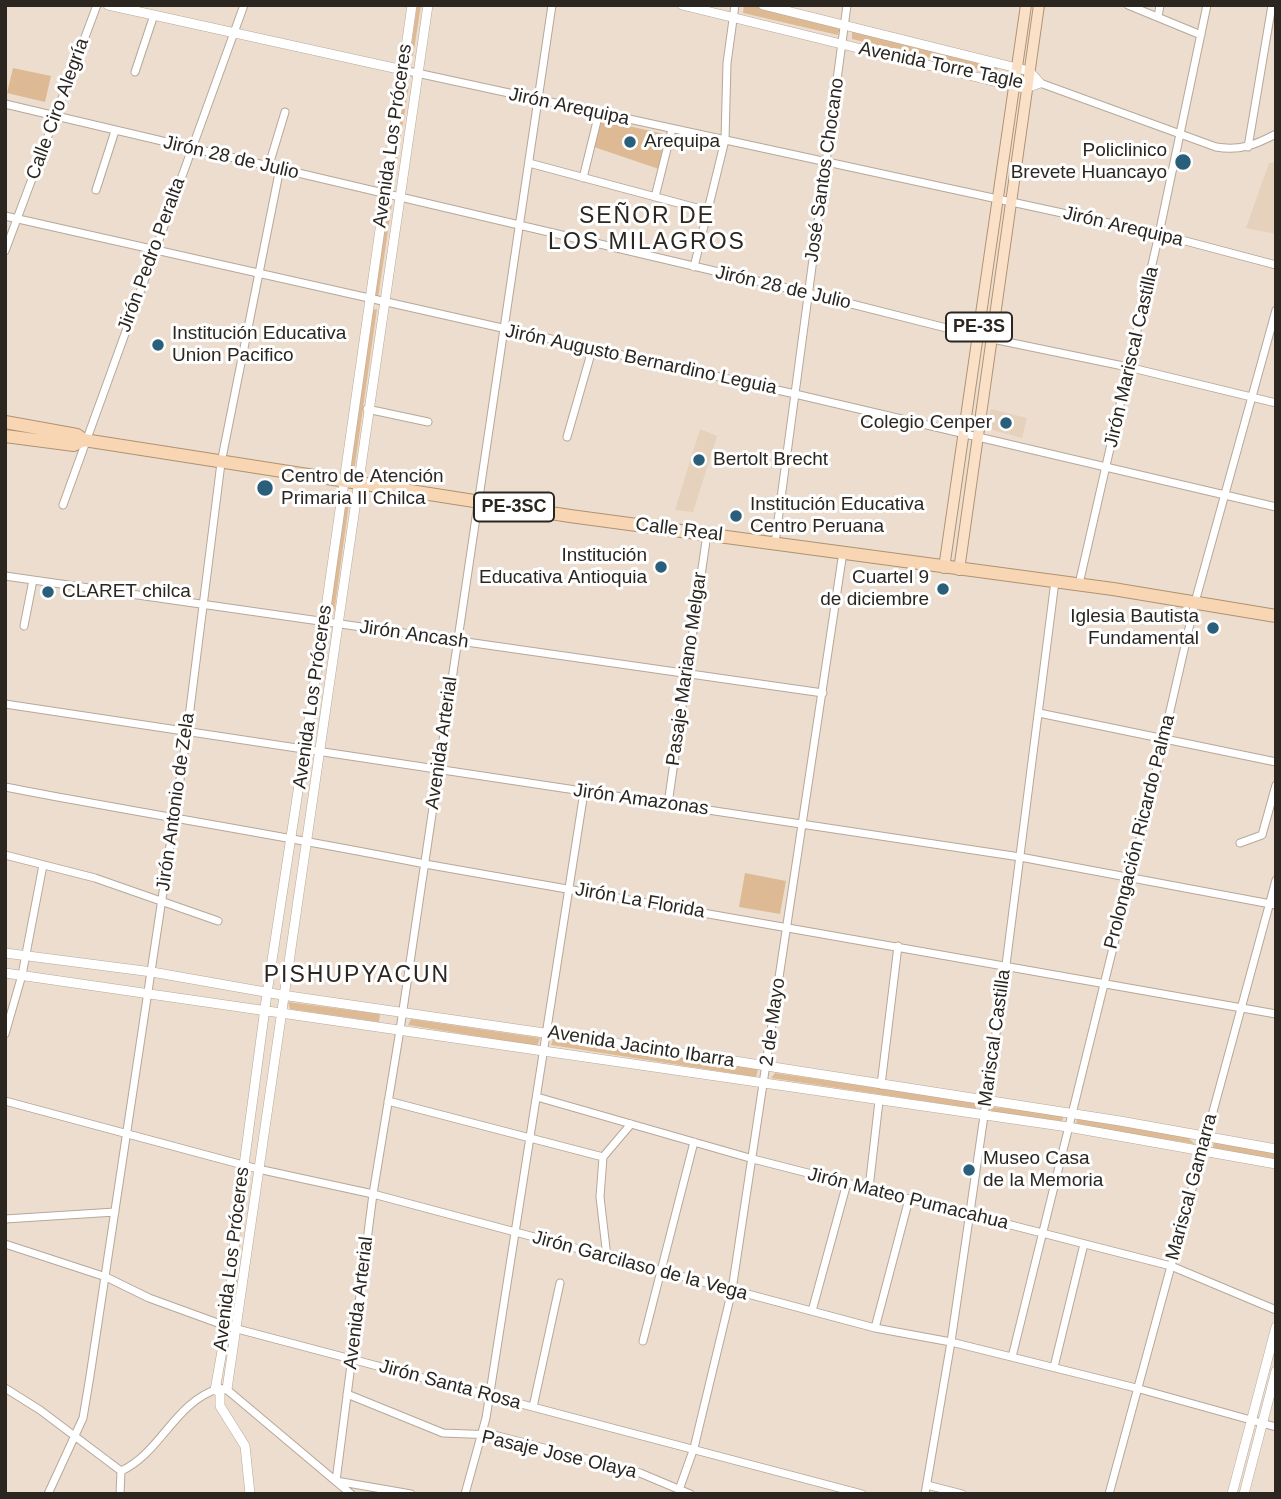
<!DOCTYPE html>
<html>
<head>
<meta charset="utf-8">
<style>
  body { margin:0 }
  #map { position:relative; width:1281px; height:1499px; overflow:hidden; background:#ecddce; font-family:Arial,sans-serif }
  canvas { display:block }
  .frame { position:absolute; inset:0; border:7px solid #2b2620; pointer-events:none }
</style>
</head>
<body>
<div id="map">
<canvas width="1281" height="1499"></canvas>
<div class="frame"></div>
</div>
<script>
const ctx = document.querySelector('canvas').getContext('2d');
ctx.lineJoin = 'round';
function fillPath(path, color) { ctx.fillStyle = color; ctx.fill(path, 'evenodd'); }
function strokePath(path, color, width, dash) { ctx.strokeStyle = color; ctx.lineWidth = width; ctx.lineCap = dash ? 'butt' : 'round'; ctx.setLineDash(dash || []); ctx.stroke(path); }
function write(font, color, halo, rows, align = 'center') {
  ctx.font = font + ' Arial,sans-serif'; ctx.lineWidth = 6; ctx.setLineDash([]); ctx.textBaseline = 'middle'; ctx.strokeStyle = halo; ctx.fillStyle = color; for (const [text, x, y, turn = 0] of rows) {
    ctx.save(); ctx.translate(x, y); ctx.rotate((+turn || 0) * Math.PI / 180); ctx.textAlign = isNaN(turn) ? turn : align; if (halo) ctx.strokeText(text, 0, 0); ctx.fillText(text, 0, 0); ctx.restore();
  }
}
fillPath(new Path2D(`
  M 1269,163 L 1276,163 L 1276,234 L 1246,228 Z
  M 991,409 L 1027,418 L 1022,438 L 985,428 Z
  M 700,429 L 717,436 L 693,512 L 675,510 Z`), '#e5d1bc');
fillPath(new Path2D(`
  M 417,5 L 421,5 L 413,56 L 410,56 Z
  M 744,5 L 756,5 L 840,27 L 838,35 L 743,13 Z
  M 852,31 L 998,66 L 997,74 L 852,39 Z
  M 13,68 L 51,76 L 45,102 L 7,93 Z
  M 409,85 L 394,179 L 391,179 L 405,86 Z
  M 602,120 L 664,134 L 666,137 L 659,169 L 594,147 Z
  M 388,204 L 392,204 L 378,298 L 375,298 Z
  M 377,309 L 354,472 L 350,473 L 373,310 Z
  M 346,496 L 350,496 L 334,613 L 329,616 Z
  M 745,873 L 786,881 L 780,914 L 739,907 Z
  M 288,1002 L 380,1014 L 379,1022 L 290,1009 Z
  M 411,1019 L 540,1038 L 537,1046 L 408,1025 Z
  M 553,1039 L 758,1069 L 756,1077 L 551,1045 Z
  M 775,1073 L 975,1102 L 976,1109 L 771,1078 Z
  M 991,1107 L 1065,1114 L 1062,1121 L 991,1113 Z
  M 1077,1118 L 1186,1136 L 1195,1144 L 1076,1125 Z
  M 1214,1140 L 1276,1154 L 1276,1161 L 1213,1148 Z`), '#deba94');
const minor = new Path2D(`
  M 1128,5 L 1201,35
  M 1158,17 L 1160,5
  M 403,70 L 1159,234 L 1276,265
  M 135,72 L 154,15
  M 1040,83 L 1216,147 C 1240,151 1255,145 1276,134
  M 5,104 L 808,293 L 978,336 L 1128,367 L 1276,403
  M 1248,147 L 1272,5
  M 529,163 L 708,211
  M 269,165 L 285,112
  M 583,178 L 599,113
  M 96,190 L 115,131
  M 655,197 L 672,129
  M 5,216 L 795,394 L 1276,507
  M 5,251 L 97,5
  M 694,267 L 725,140 L 727,63 L 735,5
  M 367,409 L 428,422
  M 567,437 L 592,350
  M 63,505 L 244,5
  M 775,543 L 847,5
  M 5,576 L 823,693
  M 1079,584 L 1159,234 L 1207,5
  M 24,626 L 33,580
  M 5,704 L 1020,857 L 1276,905
  M 1039,713 L 1276,762
  M 5,787 C 145,814 285,836 425,864 L 1276,1014
  M 668,804 L 707,534
  M 1240,843 L 1262,835 L 1276,785
  M 5,855 L 95,878 L 218,921
  M 5,1034 L 22,975 L 43,865
  M 881,1085 L 898,946
  M 537,1097 L 753,1159 L 1171,1266 L 1276,1310
  M 5,1101 L 258,1169 L 373,1194 L 875,1328 L 951,1342 L 1136,1388 L 1276,1427
  M 388,1101 L 603,1157
  M 869,1188 L 879,1101
  M 5,1219 L 115,1212
  M 5,1244 L 106,1277 L 149,1298 L 226,1326 L 862,1494
  M 607,1257 L 600,1197 L 603,1157 L 631,1124
  M 812,1311 L 847,1183
  M 875,1328 L 909,1199
  M 643,1341 L 694,1142
  M 1012,1357 L 1150,798 L 1195,602 L 1276,310
  M 1054,1367 L 1084,1244
  M 5,1388 L 40,1410 L 121,1471 C 162,1452 174,1402 220,1388
  M 225,1388 L 351,1494
  M 347,1394 L 443,1433 L 494,1435 L 640,1473 L 690,1494
  M 533,1407 L 560,1283
  M 927,1485 L 962,1494
  M 680,1487 L 694,1448 L 732,1290 L 843,552
  M 48,1494 L 83,1418 L 90,1376 L 187,733 L 221,463 L 280,168
  M 120,1494 L 121,1471
  M 411,1494 L 336,1481 L 373,1194 L 400,1030 L 552,5
  M 465,1494 L 486,1418 L 584,792
  M 925,1494 L 951,1342 L 1006,965 L 1055,581
  M 1109,1494 L 1276,880`);
const tertiary = new Path2D(`
  M 108,5 L 403,70
  M 682,5 L 1013,86 L 1026,88 L 1040,83 L 1029,71 L 763,5
  M 5,953 L 152,972 L 282,995 L 696,1055 L 1120,1121 L 1276,1149
  M 5,973 L 1068,1127 L 1276,1164
  M 227,1389 L 428,5
  M 215,1390 L 229,1312 L 236,1225 L 267,993 L 324,622 L 412,5
  M 220,1391 L 220,1406 L 245,1446 L 250,1494
  M 1232,1494 L 1276,1327
  M 1244,1494 L 1276,1371`);
const primary = new Path2D(`
  M 944,568 L 1026,5
  M 959,570 L 1039,5`);
const trunk = new Path2D(`
  M 5,422 L 77,435 L 84,440 L 570,516 L 1113,589 L 1276,616
  M 5,436 L 74,445 L 84,440`);
strokePath(minor, '#b6a89a', 9);
strokePath(tertiary, '#b6a89a', 10);
strokePath(primary, '#af9273', 12);
strokePath(trunk, '#af9273', 14);
strokePath(minor, '#fff', 7);
strokePath(tertiary, '#fff', 9);
strokePath(primary, '#fae0c6', 10);
strokePath(trunk, '#f8d6b3', 12);
for (const [x, y, r, color] of [
  [630,142,7,"#295f7b"],
  [1183,162,9,"#295f7b"],
  [158,345,7,"#295f7b"],
  [1006,423,7,"#295f7b"],
  [699,460,7,"#295f7b"],
  [265,488,9,"#295f7b"],
  [736,516,7,"#295f7b"],
  [661,567,7,"#295f7b"],
  [943,589,7,"#295f7b"],
  [48,592,7,"#295f7b"],
  [1213,628,7,"#295f7b"],
  [969,1170,7,"#295f7b"]
]) { const dot = new Path2D(); dot.arc(x, y, r, 0, 2 * Math.PI); ctx.fillStyle = color; ctx.fill(dot); strokePath(dot, '#fff', 2.5); }
for (const [x, y, w] of [
  [979,327,66],
  [514,507,80]
]) { const box = new Path2D(); box.roundRect(x - w / 2, y - 14.5, w, 29, 5); ctx.fillStyle = '#fff'; ctx.fill(box); strokePath(box, '#2b2620', 2); }
write('bold 18px', '#2b2620', null, [
  ["PE-3S",979,327],
  ["PE-3SC",514,507]
]);
write('19px', '#2b2620', '#fff', [
  ["Avenida Torre Tagle",941,66,12],
  ["Jirón Arequipa",569,107,12],
  ["Calle Ciro Alegría",58,109,-70],
  ["Avenida Los Próceres",393,136,-82],
  ["Jirón 28 de Julio",231,158,13],
  ["José Santos Chocano",825,170,-82],
  ["Jirón Arequipa",1123,227,13],
  ["Jirón Pedro Peralta",152,255,-70],
  ["Jirón 28 de Julio",783,288,13],
  ["Jirón Mariscal Castilla",1132,357,-77],
  ["Jirón Augusto Bernardino Leguia",641,360,12],
  ["Calle Real",679,530,7],
  ["Jirón Ancash",414,635,8],
  ["Pasaje Mariano Melgar",687,669,-82],
  ["Avenida Los Próceres",313,697,-82],
  ["Avenida Arterial",442,743,-82],
  ["Jirón Amazonas",641,800,8],
  ["Jirón Antonio de Zela",176,802,-82],
  ["Prolongación Ricardo Palma",1140,832,-76],
  ["Jirón La Florida",640,901,10],
  ["2 de Mayo",773,1022,-82],
  ["Mariscal Castilla",995,1038,-82],
  ["Avenida Jacinto Ibarra",641,1047,9],
  ["Mariscal Gamarra",1192,1187,-75],
  ["Jirón Mateo Pumacahua",908,1199,14],
  ["Avenida Los Próceres",232,1259,-83],
  ["Jirón Garcilaso de la Vega",640,1266,15],
  ["Avenida Arterial",359,1303,-83],
  ["Jirón Santa Rosa",450,1385,15],
  ["Pasaje Jose Olaya",559,1455,13]
]);
write('19px', '#2b2620', '#fff', [
  ["Arequipa",644,142],
  ["Policlinico",1167,151,"right"],
  ["Brevete Huancayo",1167,173,"right"],
  ["Institución Educativa",172,334],
  ["Union Pacifico",172,356],
  ["Colegio Cenper",992,423,"right"],
  ["Bertolt Brecht",713,460],
  ["Centro de Atención",281,477],
  ["Primaria II Chilca",281,499],
  ["Institución Educativa",750,505],
  ["Centro Peruana",750,527],
  ["Institución",647,556,"right"],
  ["Educativa Antioquia",647,578,"right"],
  ["Cuartel 9",929,578,"right"],
  ["de diciembre",929,600,"right"],
  ["CLARET chilca",62,592],
  ["Iglesia Bautista",1199,617,"right"],
  ["Fundamental",1199,639,"right"],
  ["Museo Casa",983,1159],
  ["de la Memoria",983,1181]
], 'left');
ctx.letterSpacing = '2px';
write('23px', '#2b2620', '#fff', [
  ["SEÑOR DE",647,217],
  ["LOS MILAGROS",647,243],
  ["PISHUPYACUN",357,976]
]);
ctx.letterSpacing = '0px';
</script>
</body>
</html>
